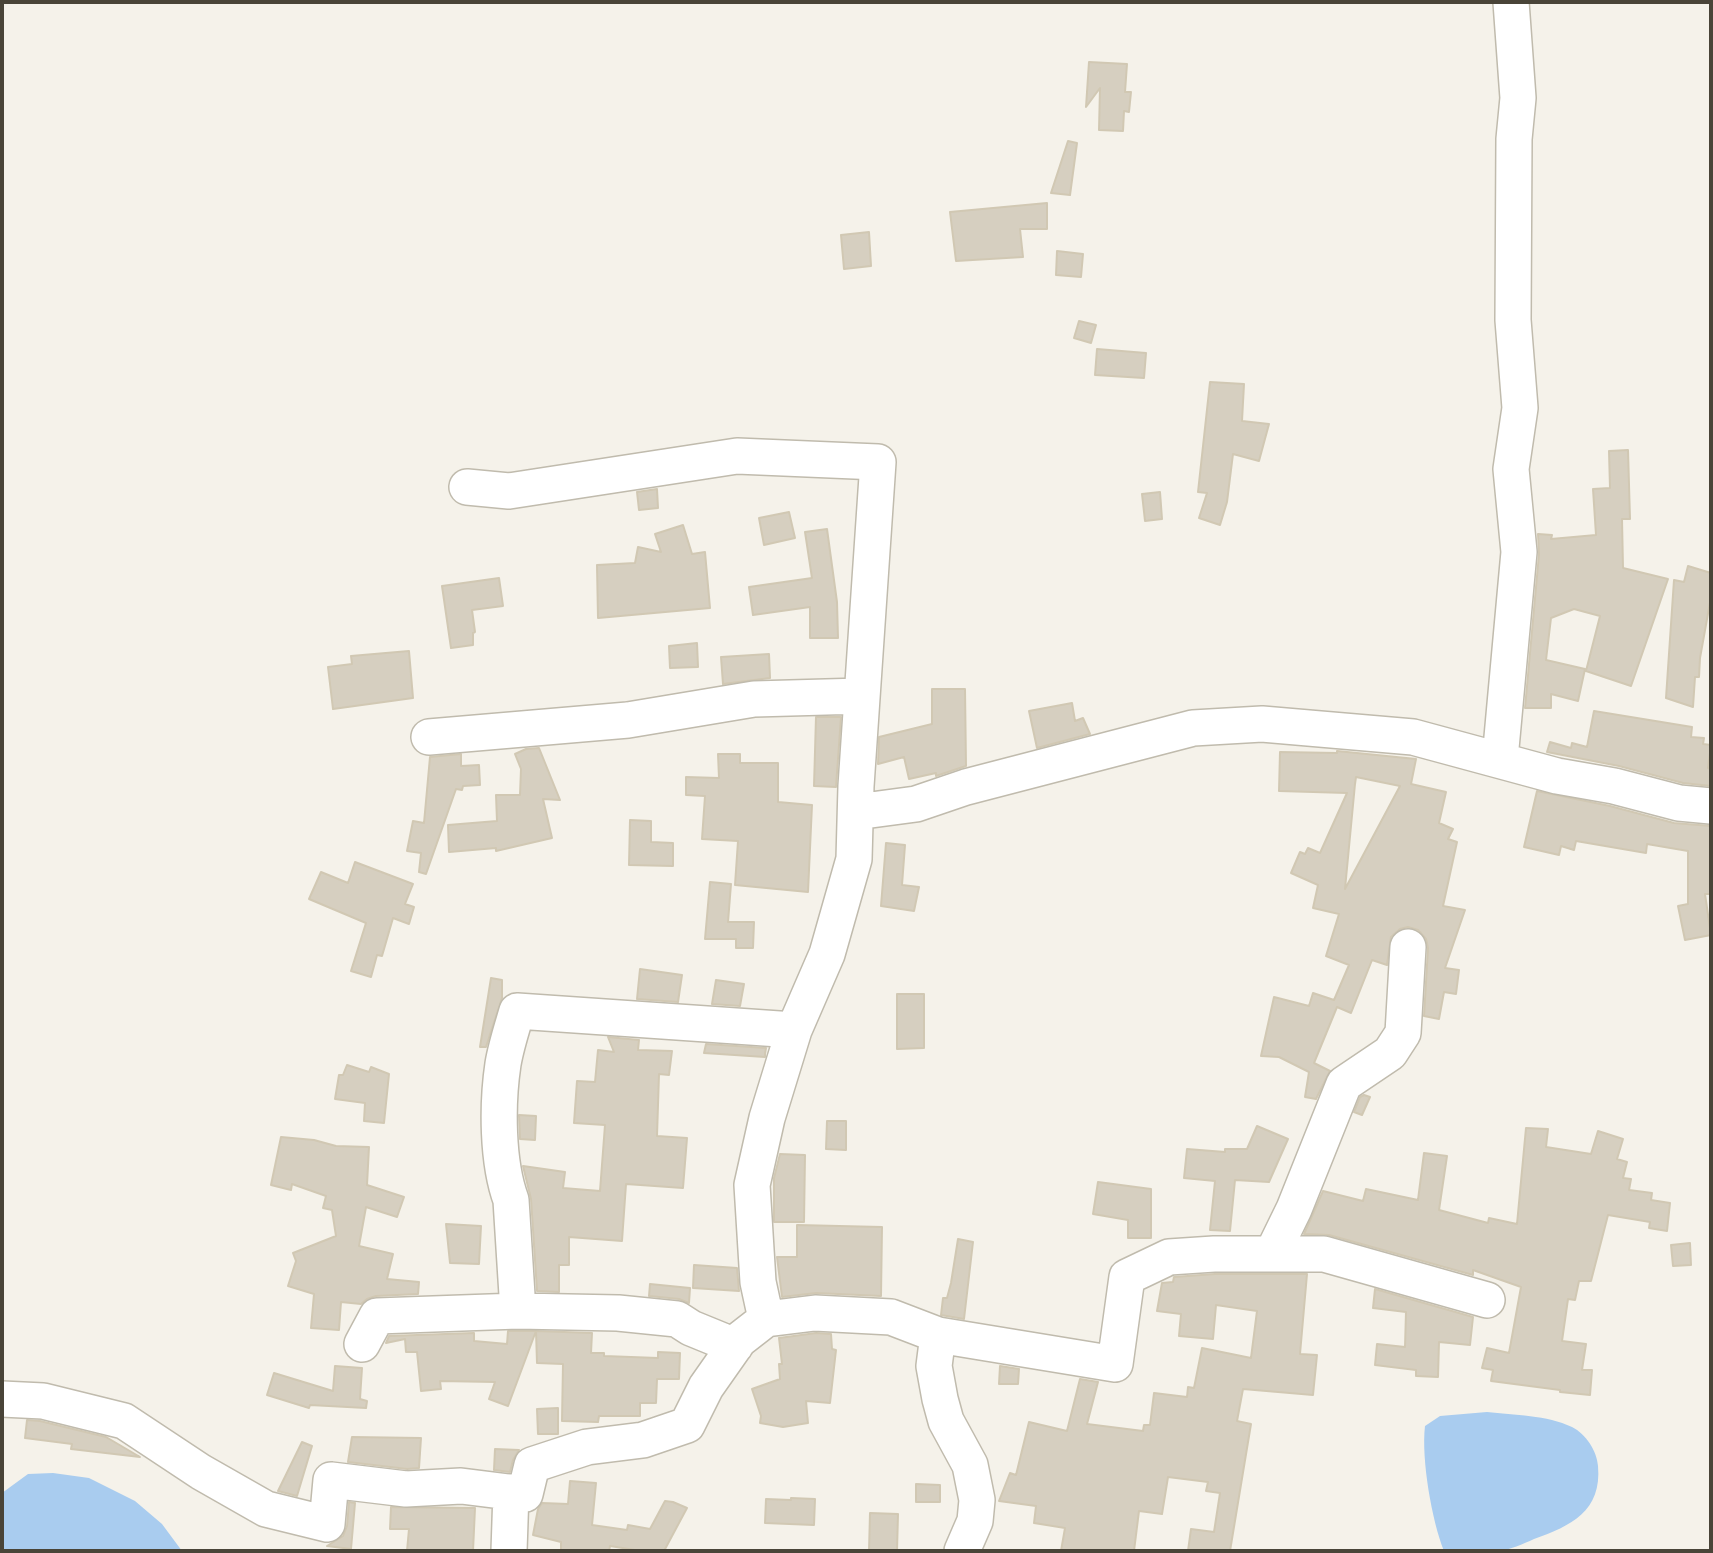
<!DOCTYPE html>
<html>
<head>
<meta charset="utf-8">
<style>
  body { margin:0 }
  #map { position:relative; width:1713px; height:1553px; overflow:hidden; background:#f5f2ea; font-family:Manrope,sans-serif }
  canvas { display:block }
  .frame { position:absolute; inset:0; border:4px solid #494438; pointer-events:none }
</style>
</head>
<body>
<div id="map">
<canvas width="1713" height="1553"></canvas>
<div class="frame"></div>
</div>
<script>
const ctx = document.querySelector('canvas').getContext('2d');
ctx.lineJoin = 'round';
function fillPath(path, color) { ctx.fillStyle = color; ctx.fill(path, 'evenodd'); }
function strokePath(path, color, width, dash) { ctx.strokeStyle = color; ctx.lineWidth = width; ctx.lineCap = dash ? 'butt' : 'round'; ctx.setLineDash(dash || []); ctx.stroke(path); }
fillPath(new Path2D(`
  M 1487,1412 C 1514,1415 1547,1415 1572,1427 C 1586,1434 1597,1451 1598,1466 C 1602,1511 1571,1526 1534,1539 C 1523,1544 1510,1550 1498,1551 C 1481,1553 1462,1551 1444,1551 C 1432,1521 1421,1459 1425,1426 L 1440,1416 Z
  M 53,1473 L 89,1478 L 135,1501 L 162,1524 L 182,1551 L 2,1551 L 2,1493 L 28,1474 Z`), '#a9ccef');
const building = new Path2D(`
  M 1089,62 L 1127,64 L 1125,92 L 1131,92 L 1129,112 L 1124,111 L 1123,131 L 1099,130 L 1100,88 L 1086,107 Z
  M 1068,141 L 1077,143 L 1070,195 L 1051,193 Z
  M 1047,203 L 1047,229 L 1020,229 L 1023,257 L 956,261 L 950,212 Z
  M 869,232 L 871,266 L 844,269 L 841,235 Z
  M 1057,251 L 1083,254 L 1081,277 L 1056,275 Z
  M 1079,321 L 1096,325 L 1091,343 L 1074,338 Z
  M 1097,349 L 1146,353 L 1144,378 L 1095,375 Z
  M 1210,382 L 1244,384 L 1242,421 L 1269,424 L 1259,461 L 1233,454 L 1227,502 L 1220,525 L 1199,518 L 1207,493 L 1198,492 Z
  M 1628,450 L 1630,519 L 1622,519 L 1623,568 L 1668,579 L 1631,686 L 1586,671 L 1600,616 L 1574,609 L 1551,618 L 1546,660 L 1585,669 L 1578,701 L 1551,694 L 1551,708 L 1525,708 L 1539,554 L 1538,534 L 1552,535 L 1551,539 L 1596,535 L 1593,489 L 1610,488 L 1609,451 Z
  M 657,489 L 658,508 L 639,510 L 637,492 Z
  M 1160,492 L 1162,519 L 1145,521 L 1142,494 Z
  M 789,512 L 795,538 L 764,545 L 759,518 Z
  M 683,525 L 692,554 L 705,552 L 710,608 L 598,618 L 597,565 L 635,563 L 638,547 L 661,552 L 655,534 Z
  M 827,529 L 837,602 L 838,638 L 810,638 L 810,607 L 753,615 L 749,587 L 812,578 L 805,532 Z
  M 1688,566 L 1711,573 L 1711,597 L 1700,658 L 1699,677 L 1695,677 L 1693,707 L 1666,698 L 1674,580 L 1684,582 Z
  M 499,578 L 503,606 L 472,610 L 475,632 L 473,633 L 473,645 L 451,648 L 442,586 Z
  M 697,643 L 698,667 L 670,668 L 669,646 Z
  M 409,651 L 413,698 L 333,709 L 328,667 L 352,664 L 351,656 Z
  M 769,654 L 770,678 L 723,684 L 721,657 Z
  M 932,689 L 965,689 L 966,766 L 936,776 L 936,773 L 909,779 L 904,757 L 878,764 L 879,737 L 932,724 Z
  M 1072,703 L 1075,721 L 1083,718 L 1090,734 L 1037,748 L 1029,711 Z
  M 1594,711 L 1692,727 L 1691,737 L 1704,738 L 1703,744 L 1711,745 L 1708,768 L 1711,769 L 1711,786 L 1683,783 L 1619,766 L 1547,752 L 1550,742 L 1571,748 L 1572,743 L 1587,747 Z
  M 816,717 L 841,717 L 836,787 L 814,786 Z
  M 539,748 L 560,800 L 543,799 L 552,838 L 496,851 L 496,848 L 449,852 L 448,825 L 497,821 L 496,795 L 520,795 L 521,769 L 515,754 L 526,749 Z
  M 1337,751 L 1416,759 L 1411,784 L 1446,792 L 1439,823 L 1453,829 L 1448,839 L 1457,842 L 1443,906 L 1465,910 L 1445,968 L 1459,970 L 1456,994 L 1444,992 L 1439,1019 L 1424,1016 L 1428,948 L 1426,939 L 1418,930 L 1408,927 L 1400,929 L 1391,937 L 1387,965 L 1372,960 L 1351,1013 L 1337,1007 L 1314,1063 L 1330,1071 L 1316,1099 L 1305,1097 L 1309,1072 L 1279,1057 L 1261,1056 L 1274,997 L 1309,1006 L 1313,993 L 1334,1000 L 1349,965 L 1326,956 L 1339,914 L 1313,908 L 1318,885 L 1291,873 L 1300,852 L 1305,854 L 1308,848 L 1320,853 L 1347,793 L 1279,791 L 1280,752 L 1337,753 ZM 1356,777 L 1400,786 L 1345,889 L 1355,784 Z
  M 461,754 L 461,766 L 479,765 L 480,785 L 463,786 L 462,790 L 456,789 L 426,874 L 419,872 L 421,853 L 407,851 L 413,821 L 424,823 L 430,757 Z
  M 718,754 L 740,754 L 740,763 L 778,763 L 778,802 L 812,805 L 808,892 L 735,885 L 738,841 L 702,839 L 705,796 L 686,795 L 686,777 L 719,778 Z
  M 1537,791 L 1610,806 L 1674,823 L 1711,826 L 1711,894 L 1705,894 L 1711,935 L 1685,940 L 1678,906 L 1688,904 L 1688,851 L 1647,844 L 1646,853 L 1576,841 L 1574,850 L 1561,846 L 1559,855 L 1524,847 Z
  M 630,820 L 651,821 L 651,842 L 673,843 L 673,866 L 629,865 Z
  M 886,843 L 905,845 L 902,885 L 919,887 L 914,911 L 881,906 Z
  M 355,862 L 413,884 L 405,904 L 414,907 L 409,924 L 393,918 L 382,956 L 377,955 L 371,977 L 351,971 L 366,923 L 309,899 L 321,872 L 348,883 Z
  M 710,882 L 731,884 L 728,922 L 754,922 L 753,948 L 736,948 L 736,939 L 705,939 Z
  M 640,969 L 682,975 L 678,1002 L 637,999 Z
  M 491,978 L 502,980 L 502,998 L 486,1047 L 480,1047 Z
  M 716,980 L 744,984 L 740,1006 L 712,1004 Z
  M 897,994 L 924,994 L 924,1048 L 897,1049 Z
  M 608,1037 L 639,1040 L 638,1050 L 672,1051 L 669,1075 L 659,1074 L 657,1136 L 687,1138 L 683,1188 L 626,1184 L 622,1241 L 569,1237 L 569,1265 L 559,1265 L 559,1292 L 537,1291 L 531,1199 L 523,1166 L 565,1172 L 563,1188 L 600,1191 L 605,1125 L 574,1123 L 577,1081 L 595,1082 L 598,1050 L 614,1052 Z
  M 706,1044 L 766,1048 L 765,1054 L 765,1057 L 704,1053 Z
  M 347,1065 L 369,1072 L 371,1067 L 389,1074 L 384,1123 L 364,1121 L 365,1103 L 335,1099 L 339,1075 L 343,1075 Z
  M 1364,1095 L 1370,1097 L 1362,1115 L 1354,1112 L 1360,1097 Z
  M 519,1115 L 536,1116 L 535,1140 L 520,1139 Z
  M 827,1121 L 846,1121 L 846,1150 L 826,1149 Z
  M 1257,1126 L 1288,1139 L 1269,1182 L 1235,1180 L 1230,1231 L 1210,1230 L 1215,1181 L 1184,1178 L 1187,1149 L 1225,1152 L 1225,1149 L 1247,1149 Z
  M 1526,1128 L 1548,1129 L 1546,1147 L 1591,1154 L 1598,1131 L 1623,1139 L 1617,1159 L 1627,1162 L 1623,1178 L 1631,1179 L 1629,1190 L 1652,1193 L 1651,1200 L 1670,1203 L 1667,1231 L 1649,1228 L 1650,1222 L 1608,1215 L 1591,1281 L 1579,1281 L 1575,1300 L 1568,1299 L 1562,1341 L 1586,1344 L 1582,1370 L 1592,1370 L 1590,1395 L 1560,1392 L 1560,1390 L 1491,1381 L 1493,1370 L 1482,1368 L 1487,1348 L 1509,1353 L 1521,1287 L 1473,1270 L 1473,1275 L 1329,1235 L 1304,1234 L 1323,1191 L 1363,1201 L 1366,1189 L 1418,1200 L 1424,1153 L 1447,1156 L 1439,1210 L 1488,1223 L 1489,1218 L 1517,1224 Z
  M 281,1137 L 314,1140 L 336,1146 L 369,1147 L 367,1185 L 404,1197 L 397,1217 L 366,1207 L 359,1246 L 393,1254 L 387,1279 L 419,1282 L 418,1294 L 376,1296 L 367,1299 L 361,1304 L 341,1302 L 339,1330 L 311,1328 L 314,1294 L 288,1286 L 296,1261 L 293,1253 L 336,1236 L 332,1210 L 323,1208 L 326,1196 L 292,1184 L 291,1190 L 271,1185 Z
  M 780,1154 L 805,1155 L 804,1222 L 774,1222 L 774,1178 Z
  M 1098,1182 L 1151,1189 L 1151,1238 L 1128,1238 L 1128,1220 L 1093,1214 Z
  M 446,1224 L 481,1226 L 479,1264 L 450,1263 Z
  M 797,1225 L 882,1227 L 881,1296 L 816,1293 L 782,1297 L 777,1257 L 797,1257 Z
  M 958,1239 L 973,1242 L 964,1319 L 941,1315 L 943,1298 L 947,1298 L 951,1283 Z
  M 1690,1243 L 1691,1265 L 1673,1266 L 1671,1245 Z
  M 694,1265 L 737,1268 L 739,1291 L 693,1288 Z
  M 1215,1274 L 1307,1274 L 1300,1354 L 1317,1355 L 1313,1395 L 1243,1389 L 1237,1421 L 1251,1424 L 1230,1551 L 1188,1551 L 1191,1529 L 1214,1532 L 1220,1493 L 1206,1491 L 1208,1482 L 1168,1477 L 1162,1514 L 1139,1511 L 1134,1551 L 1061,1551 L 1065,1528 L 1034,1523 L 1036,1506 L 999,1501 L 1010,1473 L 1016,1475 L 1029,1422 L 1067,1431 L 1080,1379 L 1098,1382 L 1087,1424 L 1143,1431 L 1144,1425 L 1150,1425 L 1154,1393 L 1187,1397 L 1188,1387 L 1194,1388 L 1202,1348 L 1251,1358 L 1257,1311 L 1216,1305 L 1213,1339 L 1179,1336 L 1181,1314 L 1157,1311 L 1162,1283 L 1173,1282 L 1174,1277 Z
  M 650,1284 L 690,1288 L 689,1303 L 679,1299 L 649,1296 Z
  M 1375,1289 L 1473,1317 L 1470,1345 L 1439,1342 L 1438,1377 L 1416,1376 L 1416,1370 L 1375,1365 L 1377,1344 L 1405,1347 L 1406,1312 L 1373,1308 Z
  M 508,1331 L 536,1331 L 508,1406 L 489,1399 L 495,1382 L 440,1381 L 441,1389 L 421,1391 L 417,1352 L 406,1352 L 405,1339 L 386,1343 L 389,1336 L 474,1333 L 474,1341 L 507,1344 Z
  M 536,1331 L 592,1333 L 591,1353 L 604,1353 L 604,1356 L 658,1358 L 658,1352 L 680,1353 L 679,1379 L 657,1379 L 656,1403 L 640,1403 L 640,1416 L 599,1416 L 598,1422 L 562,1421 L 563,1364 L 537,1363 Z
  M 816,1333 L 831,1334 L 832,1349 L 836,1350 L 830,1403 L 806,1401 L 808,1423 L 783,1427 L 760,1423 L 761,1416 L 752,1389 L 780,1379 L 779,1364 L 782,1364 L 779,1338 Z
  M 335,1366 L 362,1368 L 360,1399 L 367,1401 L 366,1408 L 310,1405 L 309,1408 L 267,1395 L 274,1373 L 333,1391 Z
  M 1000,1366 L 1019,1369 L 1018,1384 L 999,1384 Z
  M 558,1408 L 558,1434 L 538,1434 L 537,1409 Z
  M 27,1420 L 40,1421 L 106,1437 L 140,1457 L 71,1449 L 72,1444 L 25,1438 Z
  M 352,1437 L 421,1438 L 419,1468 L 407,1469 L 348,1462 Z
  M 302,1442 L 312,1446 L 297,1496 L 278,1491 Z
  M 495,1449 L 519,1450 L 513,1460 L 510,1472 L 494,1470 Z
  M 570,1481 L 596,1483 L 592,1525 L 627,1530 L 628,1525 L 650,1529 L 665,1501 L 673,1502 L 687,1508 L 664,1551 L 641,1551 L 610,1546 L 609,1551 L 561,1550 L 561,1542 L 533,1535 L 538,1509 L 542,1503 L 568,1504 Z
  M 916,1484 L 940,1485 L 940,1502 L 916,1502 Z
  M 791,1498 L 815,1499 L 814,1525 L 765,1523 L 766,1499 L 791,1500 Z
  M 349,1502 L 355,1503 L 351,1549 L 327,1546 L 343,1536 L 347,1526 Z
  M 391,1507 L 475,1508 L 473,1551 L 407,1551 L 409,1529 L 390,1529 Z
  M 870,1513 L 898,1514 L 897,1551 L 869,1551 Z`);
fillPath(building, '#d6cfc0');
strokePath(building, '#d1c8b3', 2);
const minor = new Path2D(`
  M 467,487 L 509,491 L 737,456 L 878,462 L 856,786 L 854,859 L 827,954 L 794,1030 L 767,1118 L 752,1185 L 758,1282 L 766,1319
  M 429,737 L 628,720 L 754,699 L 862,696
  M 1500,759 L 1519,552 L 1511,469 L 1520,408 L 1513,320 L 1514,139 L 1518,98 L 1511,2
  M 856,812 L 916,804 L 966,787 L 1193,728 L 1262,724 L 1413,737 L 1557,776 L 1614,786 L 1679,803 L 1711,806
  M 1272,1254 L 1294,1209 L 1344,1084 L 1390,1053 L 1403,1033 L 1408,947
  M 518,1311 L 511,1200 C 497,1162 497,1104 503,1064 C 506,1046 512,1028 517,1011 L 794,1030
  M 938,1335 L 934,1366 L 940,1399 L 946,1421 L 970,1465 L 977,1500 L 975,1521 L 962,1551
  M 362,1344 L 377,1316 L 518,1311 L 618,1313 L 677,1319 L 691,1328 L 735,1346
  M 2,1399 L 43,1401 L 124,1421 L 201,1472 L 266,1509 L 327,1524 L 331,1480 L 406,1489 L 461,1486 L 525,1494 L 532,1465 L 587,1447 L 643,1440 L 687,1425 L 706,1387 L 739,1340 L 766,1319 L 815,1313 L 891,1317 L 938,1335 L 1115,1364 L 1127,1277 L 1169,1257 L 1214,1254 L 1324,1254 L 1487,1300
  M 509,1551 L 511,1492`);
strokePath(minor, '#c0bbad', 38);
strokePath(minor, '#fff', 35);
</script>
</body>
</html>
